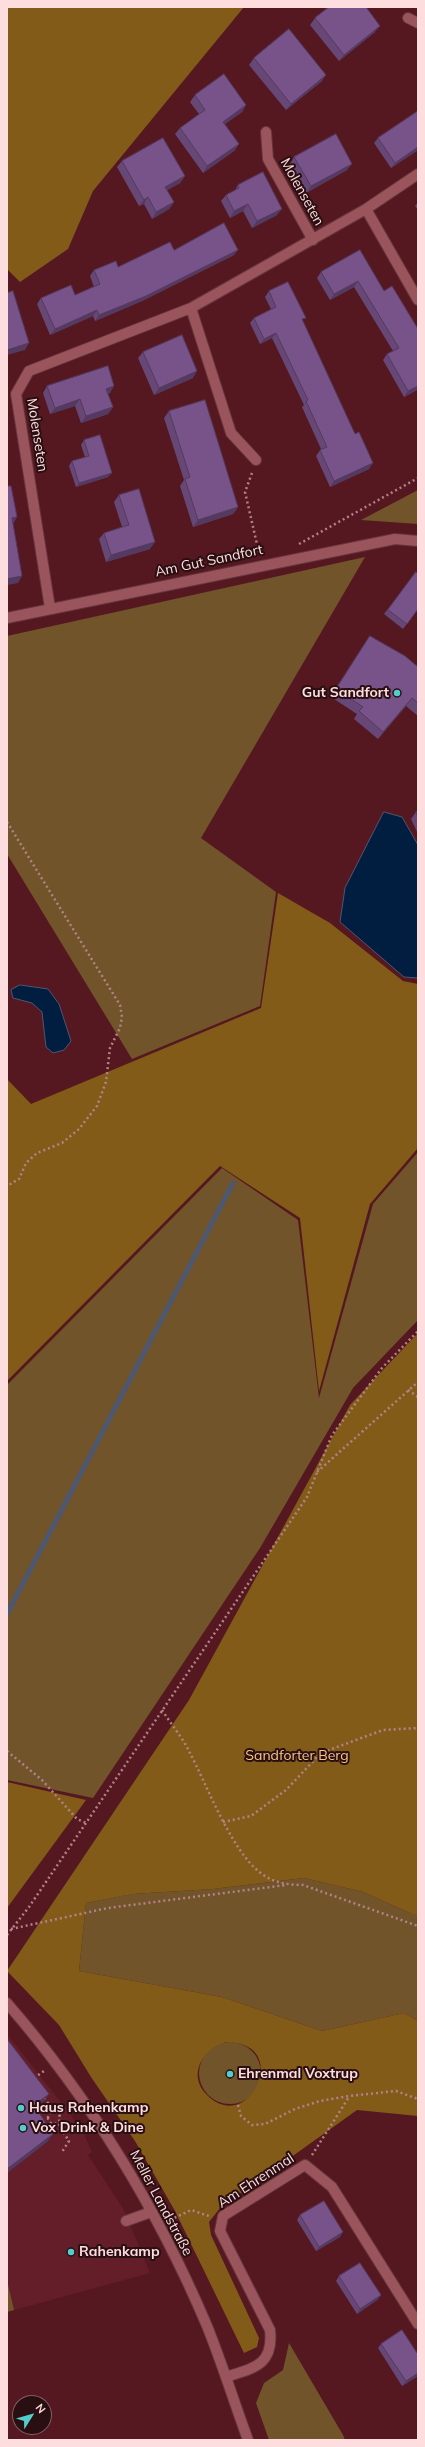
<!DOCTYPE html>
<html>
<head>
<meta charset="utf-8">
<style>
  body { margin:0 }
  #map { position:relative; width:425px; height:2447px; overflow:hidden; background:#551821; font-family:Mulish,sans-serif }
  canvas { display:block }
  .frame { position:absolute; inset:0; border:8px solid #feddde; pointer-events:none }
  .north { position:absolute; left:12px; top:2395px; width:40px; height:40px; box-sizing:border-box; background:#2a0f12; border:1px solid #7f6164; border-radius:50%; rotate:53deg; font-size:11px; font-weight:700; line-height:16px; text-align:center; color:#feddde }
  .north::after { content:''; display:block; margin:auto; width:14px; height:18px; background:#52cdcd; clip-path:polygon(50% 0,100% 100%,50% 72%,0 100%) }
</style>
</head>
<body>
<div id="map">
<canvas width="425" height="2447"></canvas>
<div class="frame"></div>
<div class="north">N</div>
</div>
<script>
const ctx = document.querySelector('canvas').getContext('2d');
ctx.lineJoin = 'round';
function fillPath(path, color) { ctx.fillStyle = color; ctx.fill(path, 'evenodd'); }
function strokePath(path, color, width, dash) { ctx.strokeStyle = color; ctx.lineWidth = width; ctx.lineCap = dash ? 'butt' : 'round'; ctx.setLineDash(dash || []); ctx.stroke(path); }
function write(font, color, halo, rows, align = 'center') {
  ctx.font = font + ' Mulish,sans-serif'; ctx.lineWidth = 4; ctx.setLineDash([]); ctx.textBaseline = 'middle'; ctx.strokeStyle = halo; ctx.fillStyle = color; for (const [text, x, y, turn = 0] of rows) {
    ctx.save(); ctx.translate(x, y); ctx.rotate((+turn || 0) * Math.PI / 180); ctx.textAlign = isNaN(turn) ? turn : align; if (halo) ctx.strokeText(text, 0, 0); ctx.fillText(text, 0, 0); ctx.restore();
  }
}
fillPath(new Path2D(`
  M 7,2034 L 71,2115 L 78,2129 L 81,2128 L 92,2152 L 88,2155 L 124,2210 L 150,2273 L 7,2312 Z`), '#631e2a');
fillPath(new Path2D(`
  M 418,490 L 418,524 L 361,520 Z
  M 365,557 L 201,838 L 276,892 L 260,1006 L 132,1059 L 7,854 L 7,636 Z
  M 418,1152 L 418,1320 L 353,1388 L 260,1548 L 93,1798 L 7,1780 L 7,1385 L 222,1168 L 298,1220 L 319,1398 L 373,1204 Z
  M 304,1878 L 363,1892 L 412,1914 L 418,1914 L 418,2021 L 404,2013 L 322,2031 L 222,1997 L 79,1971 L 86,1903 L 132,1894 L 213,1889 Z
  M199 2073a31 31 0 1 1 62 0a31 31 0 1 1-62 0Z
  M 7,2280 L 14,2310 L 7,2312 Z
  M 289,2343 L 343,2435 L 345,2440 L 269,2440 L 256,2403 L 264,2383 L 283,2370 Z`), '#715429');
fillPath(new Path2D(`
  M 7,7 L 244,7 L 93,191 L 68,249 L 20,282 L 7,269 Z
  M 278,893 L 330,923 L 403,981 L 418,984 L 418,1148 L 370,1204 L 319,1391 L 300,1218 L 220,1166 L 7,1381 L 7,1079 L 31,1104 L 261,1008 Z
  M 418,1333 L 418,1914 L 412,1914 L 363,1892 L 304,1878 L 213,1889 L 133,1894 L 86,1903 L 79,1971 L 222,1997 L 322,2031 L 404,2013 L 418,2021 L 418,2116 L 357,2110 L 220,2208 L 209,2222 L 211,2235 L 259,2338 L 257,2347 L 244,2353 L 175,2211 L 135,2141 L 91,2077 L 59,2025 L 7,1971 L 189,1700 L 350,1405 ZM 226,2042 C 294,2042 249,2137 207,2095 C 187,2076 202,2048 226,2042 Z
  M 7,1782 L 86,1800 L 7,1908 Z`), '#835b18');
const water = new Path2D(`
  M 384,812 L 402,817 L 418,845 L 418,978 L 404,977 L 340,922 L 345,888 Z
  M 20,985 L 48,989 L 59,1004 L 71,1041 L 64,1050 L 53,1053 L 46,1047 L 42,1012 L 32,1003 L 13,998 L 11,990 Z`);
fillPath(water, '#011e41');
strokePath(water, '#4d5770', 1);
strokePath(new Path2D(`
  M 7,1614 L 233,1183`), '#4d5770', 5);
const minor = new Path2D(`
  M 408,18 L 418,23
  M 266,132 L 268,159 L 313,240
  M 366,209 L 418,300
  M 191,308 L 231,433 L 256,460
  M 50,608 L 16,394 L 29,371 L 191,308 L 366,209 L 418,174
  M 7,618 L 395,539 L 418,541
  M 7,2003 C 91,2100 157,2208 207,2326 C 222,2363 234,2402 248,2440
  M 126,2221 L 151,2212
  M 226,2377 C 254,2368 274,2365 270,2330 L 220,2231 L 223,2216 L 305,2165 L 332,2187 L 418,2324`);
strokePath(minor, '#67353d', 12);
strokePath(new Path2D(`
  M 252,473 L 245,492 L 259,553
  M 299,544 L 418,478
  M 7,822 L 120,1005 L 122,1017 L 120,1028 L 110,1048 L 106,1082 L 97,1106 L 79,1129 L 62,1143 L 37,1153 L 26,1163 L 19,1179 L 7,1186
  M 408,1390 L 418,1397
  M 317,1472 L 418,1382
  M 162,1710 C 171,1724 182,1737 189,1751 C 207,1785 232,1853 262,1874 C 274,1883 289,1885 303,1885 L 418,1926
  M 7,1751 L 42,1780 L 77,1819 L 86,1823
  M 223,1822 L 251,1816 L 286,1790 L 321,1753 L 383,1730 L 418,1728
  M 11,1929 L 108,1908 L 286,1885
  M 7,1935 L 29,1907 L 307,1497 L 332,1435 L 382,1368 L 418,1331
  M 34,2078 L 44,2071
  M 44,2098 L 55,2112
  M 238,2105 L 241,2116 L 252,2125 L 265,2124 L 295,2109 L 320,2101 L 349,2096 L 396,2091 L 418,2099
  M48 2118a6 6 0 1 1 12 0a6 6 0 1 1-12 0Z
  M 58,2124 L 69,2141 L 62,2152
  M 312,2155 L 349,2097
  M 170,2220 L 191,2210 L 209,2216`), '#b18388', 2.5, [2, 3]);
strokePath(minor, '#99555b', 10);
fillPath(new Path2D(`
  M 315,18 L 375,32 L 339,61 L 310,25 Z
  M 254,58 L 322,81 L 286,110 L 249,65 Z
  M 195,95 L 246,105 L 242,112 L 225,124 L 239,144 L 234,151 L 203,173 L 175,134 L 180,128 L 199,114 L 190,102 Z
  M 378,138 L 418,150 L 391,168 L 374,143 Z
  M 294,157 L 347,170 L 306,193 L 290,164 Z
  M 122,161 L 185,176 L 180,183 L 167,190 L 174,202 L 169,209 L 152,219 L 144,204 L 139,206 L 117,167 Z
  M 238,185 L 277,215 L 252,228 L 243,211 L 230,218 L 221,201 L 226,195 L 235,190 Z
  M 418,202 L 418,210 L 415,206 Z
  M 174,250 L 234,255 L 142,301 L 95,321 L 93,316 L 50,335 L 37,304 L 41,298 L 75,295 L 94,287 L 90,276 L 94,270 L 118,267 Z
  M 360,250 L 384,291 L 418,329 L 418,392 L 417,390 L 404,397 L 383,360 L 387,354 L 393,351 L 354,287 L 330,300 L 317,278 L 321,272 Z
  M 269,291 L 303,322 L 369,469 L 330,487 L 316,456 L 321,449 L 302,407 L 304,405 L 272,338 L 260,344 L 250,323 L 254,318 L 271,309 L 265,297 Z
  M 143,352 L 193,378 L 154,395 L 138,358 Z
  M 47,386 L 110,393 L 108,394 L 113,407 L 108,414 L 81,423 L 75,406 L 50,414 L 43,393 Z
  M 169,411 L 238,507 L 233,514 L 193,527 L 180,486 L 184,480 L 164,418 Z
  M 84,440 L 108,477 L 76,487 L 69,466 L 72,461 L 85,457 L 81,445 Z
  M 119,495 L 150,549 L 106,562 L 99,539 L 104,533 L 122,527 L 114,502 Z
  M 416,572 L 418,609 L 403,629 L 384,614 Z
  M 370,636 L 418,667 L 418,716 L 406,706 L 378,739 L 354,719 L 357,714 L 331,697 Z
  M 418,811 L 418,834 L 411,819 L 416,812 Z
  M 300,2215 L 340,2237 L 316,2251 L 297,2220 Z
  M 339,2276 L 381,2295 L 377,2300 L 357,2314 L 336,2281 Z
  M 381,2344 L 418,2376 L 402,2386 L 378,2348 Z`), '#674776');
fillPath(new Path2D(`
  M 380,26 L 375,32 L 339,61 L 344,55 Z
  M 326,75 L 322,81 L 286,110 L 291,104 Z
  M 246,105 L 242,112 L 218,128 L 223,122 Z
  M 239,144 L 234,151 L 203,173 L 207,166 Z
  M 418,147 L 418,150 L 391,168 L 395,163 Z
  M 352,164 L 347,170 L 306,193 L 311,186 Z
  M 185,176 L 180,183 L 161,194 L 165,187 Z
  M 148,197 L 144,204 L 139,206 L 144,200 Z
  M 174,202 L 169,209 L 152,219 L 156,212 Z
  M 248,204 L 243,211 L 230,218 L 234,211 Z
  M 282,209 L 277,215 L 252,228 L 257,221 Z
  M 238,250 L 234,255 L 142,301 L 95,321 L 99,315 Z
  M 358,281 L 354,287 L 330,300 L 334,294 Z
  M 97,310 L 93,316 L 50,335 L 55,329 Z
  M 276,333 L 272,338 L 260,344 L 264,339 Z
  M 29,343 L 25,350 L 7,355 L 7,350 Z
  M 197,371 L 193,378 L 154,395 L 159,388 Z
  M 114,386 L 110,393 L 102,396 L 106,389 Z
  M 418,386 L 418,388 L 417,390 L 404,397 L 408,391 Z
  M 80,399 L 75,406 L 50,414 L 55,408 Z
  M 113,407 L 108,414 L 81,423 L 86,416 Z
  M 373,463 L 369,469 L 330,487 L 334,481 Z
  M 112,473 L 108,477 L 76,487 L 79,483 Z
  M 238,507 L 233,514 L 193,527 L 198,520 Z
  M 17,517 L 13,524 L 12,518 Z
  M 155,542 L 150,549 L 106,562 L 111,555 Z
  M 22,576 L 18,583 L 7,585 L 7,579 Z
  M 412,698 L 406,706 L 378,739 L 383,732 Z
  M 49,2094 L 43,2102 L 28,2113 L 34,2105 Z
  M 53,2134 L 47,2142 L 7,2173 L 7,2169 Z
  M 343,2232 L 340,2237 L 316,2251 L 319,2247 Z
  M 381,2295 L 377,2300 L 357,2314 L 360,2309 Z
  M 418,2373 L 418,2376 L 402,2386 L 406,2381 Z`), '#543a60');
const building = new Path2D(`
  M 329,7 L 366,7 L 380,26 L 344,55 L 315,18 Z
  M 289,29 L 326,75 L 291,104 L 254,58 Z
  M 224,74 L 246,105 L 223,122 L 239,144 L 207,166 L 180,128 L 205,110 L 195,95 Z
  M 418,111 L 418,147 L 395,163 L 378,138 Z
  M 336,134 L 352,164 L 311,186 L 294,157 Z
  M 163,138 L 185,176 L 165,187 L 174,202 L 156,212 L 148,197 L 144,200 L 122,161 Z
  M 263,172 L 282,209 L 257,221 L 248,204 L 234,211 L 226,195 L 239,188 L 238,185 Z
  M 224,223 L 238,250 L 146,296 L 99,315 L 97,310 L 55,329 L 41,298 L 71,285 L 75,295 L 100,284 L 94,270 L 116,261 L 118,267 L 170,242 L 174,250 Z
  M 360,250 L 384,291 L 392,286 L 418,329 L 418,386 L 408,391 L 387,354 L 399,348 L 358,281 L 334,294 L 321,272 Z
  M 288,282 L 306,318 L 302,319 L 355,434 L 359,432 L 373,463 L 334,481 L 320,450 L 327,447 L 306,401 L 308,400 L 276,333 L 264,339 L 254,318 L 276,307 L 269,291 Z
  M 13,291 L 29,343 L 7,350 L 7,293 Z
  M 182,335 L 197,371 L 159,388 L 143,352 Z
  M 108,366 L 114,386 L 106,389 L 113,407 L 86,416 L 80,399 L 55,408 L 47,386 Z
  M 205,400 L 238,507 L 198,520 L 185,479 L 190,477 L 169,411 Z
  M 100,435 L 112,473 L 79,483 L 72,461 L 89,456 L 84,440 Z
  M 7,486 L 11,486 L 17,517 L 12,518 L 22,576 L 7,579 Z
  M 139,489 L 155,542 L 111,555 L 104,533 L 129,525 L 119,495 Z
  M 416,572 L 418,574 L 418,609 L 407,624 L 388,610 Z
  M 370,636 L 405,656 L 418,667 L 418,703 L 412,698 L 383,732 L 359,711 L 363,707 L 336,689 Z
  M 418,811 L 418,817 L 416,812 Z
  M 7,2039 L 49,2094 L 34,2105 L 53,2134 L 7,2169 Z
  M 324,2201 L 343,2232 L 319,2247 L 300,2215 Z
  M 360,2263 L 381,2295 L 360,2309 L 339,2276 Z
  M 402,2330 L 417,2353 L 418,2352 L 418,2373 L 406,2381 L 381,2344 Z`);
fillPath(building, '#785389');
strokePath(building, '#543a60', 1);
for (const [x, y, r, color] of [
  [397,693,4,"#52cdcd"],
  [230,2074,4,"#52cdcd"],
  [21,2108,4,"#52cdcd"],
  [23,2128,4,"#52cdcd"],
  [71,2252,4,"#52cdcd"]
]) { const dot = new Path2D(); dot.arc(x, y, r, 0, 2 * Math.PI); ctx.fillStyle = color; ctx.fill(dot); strokePath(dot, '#2a0f12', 1.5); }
write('14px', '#feddde', '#2a0f12', [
  ["Molenseten",302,192,61],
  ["Molenseten",37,435,81],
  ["Am Gut Sandfort",209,561,-12],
  ["Am Ehrenmal",256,2181,-33],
  ["Meller Landstraße",161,2203,62]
]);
write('bold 14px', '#feddde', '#2a0f12', [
  ["Gut Sandfort",389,693,"right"],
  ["Ehrenmal Voxtrup",238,2074],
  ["Haus Rahenkamp",29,2108],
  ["Vox Drink & Dine",31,2128],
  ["Rahenkamp",79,2252]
], 'left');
write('14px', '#f6c684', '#2a0f12', [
  ["Sandforter Berg",297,1756]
]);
</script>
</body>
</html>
